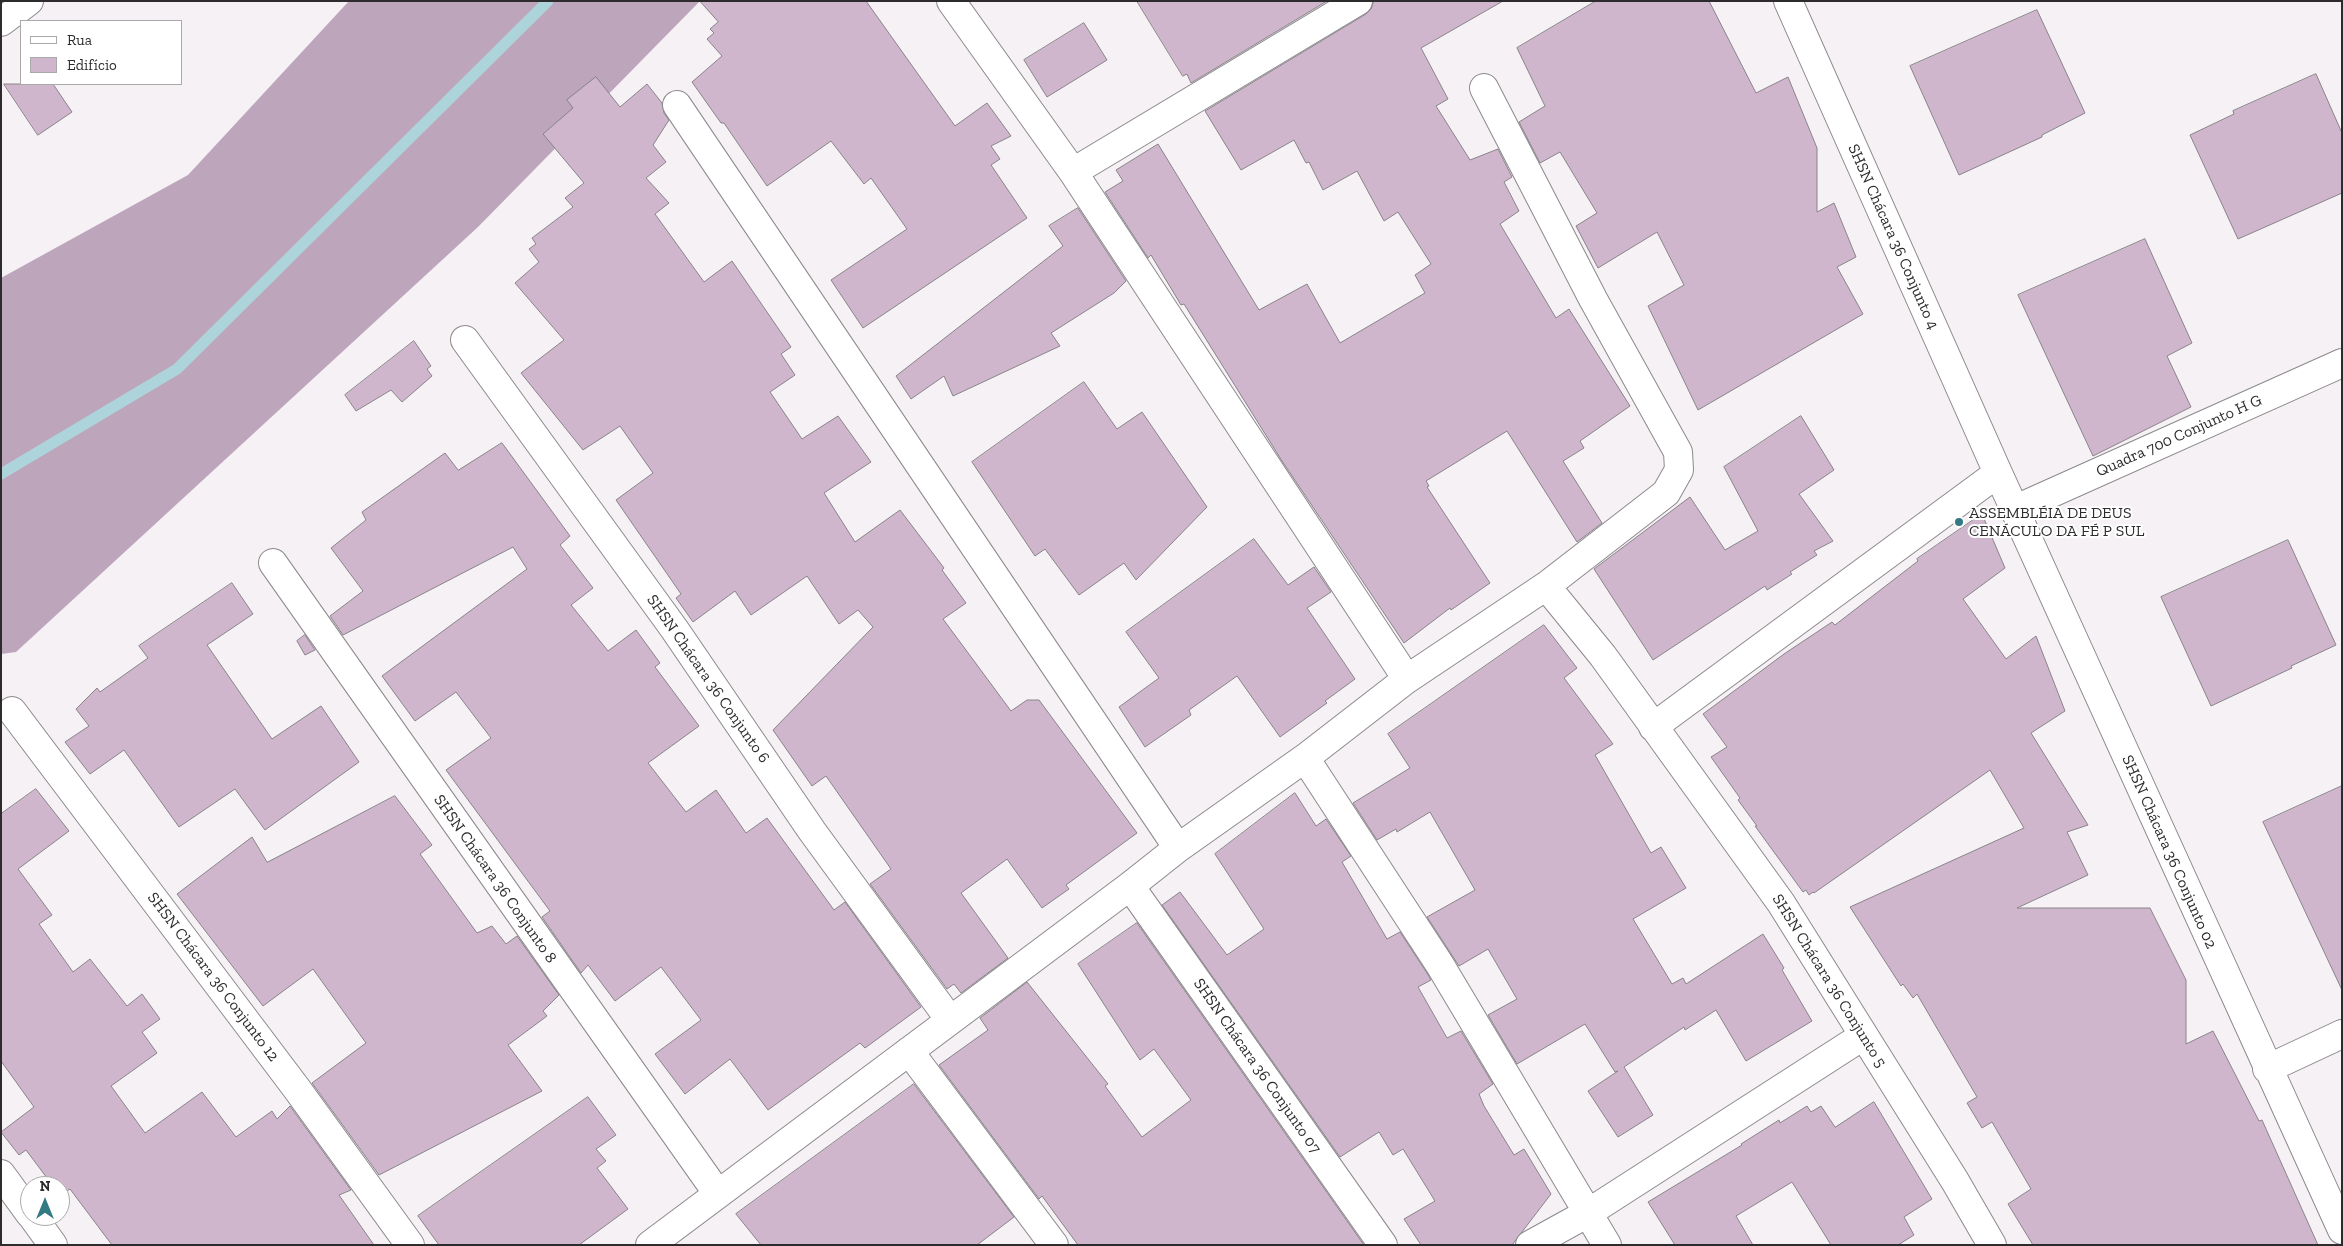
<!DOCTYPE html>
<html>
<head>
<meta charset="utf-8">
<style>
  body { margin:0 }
  #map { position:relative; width:2343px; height:1246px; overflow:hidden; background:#f5f1f5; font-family:"Zilla Slab",serif }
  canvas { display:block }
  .frame { position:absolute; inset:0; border:2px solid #2d2b2d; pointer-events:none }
  .legend { position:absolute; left:20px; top:20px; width:162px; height:65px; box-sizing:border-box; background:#fff; border:1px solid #abaaab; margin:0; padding:6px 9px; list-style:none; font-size:15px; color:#2d2b2d }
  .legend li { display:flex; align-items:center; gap:10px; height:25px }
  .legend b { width:25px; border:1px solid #abaaab }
  .north { position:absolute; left:20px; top:1176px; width:50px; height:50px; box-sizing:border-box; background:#fff; border:1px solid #abaaab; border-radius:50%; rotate:0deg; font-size:14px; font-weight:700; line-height:20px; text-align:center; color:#2d2b2d }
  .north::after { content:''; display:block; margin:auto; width:18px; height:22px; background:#337a84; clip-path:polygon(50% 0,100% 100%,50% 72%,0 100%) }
</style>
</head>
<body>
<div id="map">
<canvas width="2343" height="1246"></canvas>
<div class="frame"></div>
<ul class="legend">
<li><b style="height:6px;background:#fff"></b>Rua</li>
<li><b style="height:14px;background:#cfb6cd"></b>Edifício</li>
</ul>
<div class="north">N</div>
</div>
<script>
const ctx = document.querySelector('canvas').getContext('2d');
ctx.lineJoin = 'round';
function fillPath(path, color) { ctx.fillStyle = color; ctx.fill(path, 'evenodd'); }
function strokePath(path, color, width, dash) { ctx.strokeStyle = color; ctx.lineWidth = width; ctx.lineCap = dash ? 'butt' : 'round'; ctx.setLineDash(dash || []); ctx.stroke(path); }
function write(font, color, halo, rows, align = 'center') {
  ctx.font = font + ' "Zilla Slab",serif'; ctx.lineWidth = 4; ctx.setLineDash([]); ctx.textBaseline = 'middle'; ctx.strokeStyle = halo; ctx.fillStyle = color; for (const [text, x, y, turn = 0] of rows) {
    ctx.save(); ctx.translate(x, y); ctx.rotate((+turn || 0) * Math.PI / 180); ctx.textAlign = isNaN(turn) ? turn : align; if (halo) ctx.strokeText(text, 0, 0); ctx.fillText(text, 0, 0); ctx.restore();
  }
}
fillPath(new Path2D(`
  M 349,1 L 700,1 L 478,227 L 16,652 L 1,654 L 1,278 L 188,175 Z`), '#bda5bb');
strokePath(new Path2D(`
  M 1,474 L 177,369 L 548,1`), '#add4da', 11);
const building = new Path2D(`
  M 700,1 L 866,1 L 955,126 L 987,103 L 1011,136 L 991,146 L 1000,159 L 991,165 L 1027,218 L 863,328 L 831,280 L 907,229 L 871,178 L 864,184 L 831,141 L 767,186 L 724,123 L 721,123 L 692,82 L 722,56 L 707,39 L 714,33 L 710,29 L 718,22 Z
  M 1137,1 L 1327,1 L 1191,83 L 1187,74 L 1183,76 Z
  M 1374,1 L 1503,1 L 1421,48 L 1448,99 L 1436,106 L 1470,160 L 1498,149 L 1512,177 L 1504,182 L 1519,211 L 1500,224 L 1556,318 L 1569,309 L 1630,406 L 1580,441 L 1584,448 L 1563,461 L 1602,523 L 1577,542 L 1507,431 L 1426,481 L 1429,486 L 1427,487 L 1490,583 L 1451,610 L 1450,608 L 1404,643 L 1282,461 L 1184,304 L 1181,305 L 1151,255 L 1148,258 L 1105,192 L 1123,181 L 1116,170 L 1158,144 L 1259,310 L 1307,284 L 1340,343 L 1425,293 L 1415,275 L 1431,264 L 1398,212 L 1384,221 L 1357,171 L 1323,190 L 1309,162 L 1306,163 L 1294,140 L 1241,170 L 1205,111 L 1366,14 L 1371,9 Z
  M 1596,1 L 1709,1 L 1756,93 L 1788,77 L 1817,148 L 1817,212 L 1834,203 L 1856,257 L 1837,267 L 1863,314 L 1698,410 L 1648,306 L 1684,285 L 1657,232 L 1598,268 L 1576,226 L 1597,213 L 1560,152 L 1540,163 L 1519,122 L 1545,106 L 1517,48 Z
  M 2037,10 L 2085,113 L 2042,135 L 2042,137 L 1959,175 L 1910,66 Z
  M 1084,23 L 1107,60 L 1047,97 L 1024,60 Z
  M 2316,74 L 2342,133 L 2342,193 L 2238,239 L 2190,135 L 2234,114 L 2233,111 Z
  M 596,77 L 620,107 L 647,84 L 662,103 L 664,113 L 669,120 L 653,145 L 666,162 L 646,178 L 669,203 L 655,214 L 704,282 L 732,261 L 791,347 L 781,354 L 795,375 L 770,392 L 802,439 L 838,416 L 871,462 L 824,493 L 855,542 L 900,510 L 944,568 L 942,570 L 966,603 L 943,619 L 1011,711 L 1027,700 L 1039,700 L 1137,833 L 1066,885 L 1069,889 L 1042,908 L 1007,859 L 961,893 L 1008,958 L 961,993 L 954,984 L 947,989 L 870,884 L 891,869 L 826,776 L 812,786 L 773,730 L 873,627 L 858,610 L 839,624 L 807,576 L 751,615 L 735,591 L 693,622 L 676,598 L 681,594 L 616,500 L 653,473 L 620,426 L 583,450 L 521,373 L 564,340 L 515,283 L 539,262 L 529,249 L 536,244 L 532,238 L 573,207 L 565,198 L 584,183 L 543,134 L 573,108 L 567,100 Z
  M 4,84 L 53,84 L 72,112 L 38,135 Z
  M 1078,208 L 1126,281 L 1114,293 L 1051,333 L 1060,346 L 953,396 L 944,376 L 911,399 L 896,376 L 1063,246 L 1049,226 Z
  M 2145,239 L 2192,343 L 2167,356 L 2191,407 L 2093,456 L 2018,295 Z
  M 414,341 L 431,366 L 427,369 L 432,376 L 402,402 L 391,390 L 356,411 L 345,395 Z
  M 1084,382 L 1117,429 L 1142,412 L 1207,507 L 1136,580 L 1124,563 L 1079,595 L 1045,549 L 1035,556 L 972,462 Z
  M 1801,416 L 1834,470 L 1799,494 L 1833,541 L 1814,551 L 1817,555 L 1790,572 L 1792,574 L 1767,590 L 1765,586 L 1653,660 L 1594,569 L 1690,497 L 1725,550 L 1758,531 L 1724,467 Z
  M 502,443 L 570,536 L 560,545 L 593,588 L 571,605 L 608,651 L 636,630 L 660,663 L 655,667 L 699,726 L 648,763 L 686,812 L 716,790 L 746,833 L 767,818 L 834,910 L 845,902 L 921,1007 L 865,1048 L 860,1043 L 768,1110 L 730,1059 L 685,1094 L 655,1054 L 701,1020 L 661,967 L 615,1001 L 588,965 L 581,973 L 542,917 L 550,911 L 446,770 L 491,738 L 456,692 L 415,721 L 382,676 L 527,569 L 513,547 L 343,635 L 330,616 L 363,591 L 331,548 L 366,520 L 362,512 L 445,453 L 458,470 Z
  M 1982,514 L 2005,568 L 1963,599 L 2006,659 L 2036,636 L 2065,711 L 2031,733 L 2088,825 L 2067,832 L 2088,875 L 2017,908 L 2150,908 L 2186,980 L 2186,1044 L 2213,1031 L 2259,1121 L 2262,1120 L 2318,1245 L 2033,1245 L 2008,1204 L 2031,1189 L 1992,1122 L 1982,1128 L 1967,1103 L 1977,1097 L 1917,994 L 1913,998 L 1903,984 L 1901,986 L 1850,907 L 2024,828 L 1990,770 L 1814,893 L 1813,892 L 1809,895 L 1806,890 L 1803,892 L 1755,826 L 1757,826 L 1738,800 L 1740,798 L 1711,757 L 1727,747 L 1703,714 L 1784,654 L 1832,622 L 1835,625 L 1918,561 L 1917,559 Z
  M 1254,539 L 1288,585 L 1314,567 L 1331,592 L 1307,608 L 1355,679 L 1325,701 L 1327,703 L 1280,737 L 1237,676 L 1189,710 L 1191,715 L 1145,747 L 1119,707 L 1159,678 L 1126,632 Z
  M 2288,540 L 2336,645 L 2291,666 L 2292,668 L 2211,706 L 2161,597 Z
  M 232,583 L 253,614 L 207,645 L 272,739 L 321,706 L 359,762 L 265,830 L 235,789 L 179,827 L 124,750 L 90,774 L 65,742 L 89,726 L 76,709 L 97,688 L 100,692 L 148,658 L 139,646 Z
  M 1544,625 L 1577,668 L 1564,678 L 1613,744 L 1595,755 L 1651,853 L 1661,847 L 1686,888 L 1633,919 L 1672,984 L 1683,978 L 1686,984 L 1763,934 L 1784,968 L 1782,970 L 1812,1021 L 1746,1061 L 1716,1010 L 1685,1030 L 1684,1027 L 1624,1067 L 1653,1115 L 1618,1137 L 1588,1091 L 1618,1071 L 1615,1072 L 1585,1024 L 1517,1064 L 1488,1015 L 1517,999 L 1488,949 L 1459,966 L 1427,917 L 1475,890 L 1430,812 L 1397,832 L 1396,829 L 1377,840 L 1353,803 L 1410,768 L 1388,734 Z
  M 305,635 L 315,650 L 305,655 L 297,641 Z
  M 2342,786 L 2342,990 L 2263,822 Z
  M 36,789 L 69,831 L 18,869 L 52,915 L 39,924 L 73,972 L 90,959 L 127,1006 L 142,994 L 160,1019 L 142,1032 L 157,1053 L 111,1086 L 145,1133 L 202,1092 L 236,1137 L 272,1111 L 277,1119 L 290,1106 L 351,1190 L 339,1195 L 374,1245 L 112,1245 L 70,1189 L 60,1196 L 60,1186 L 53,1186 L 26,1150 L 19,1155 L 1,1132 L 34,1107 L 1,1061 L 1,814 Z
  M 1295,793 L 1316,826 L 1326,819 L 1351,856 L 1342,862 L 1387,939 L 1400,932 L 1427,973 L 1431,980 L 1418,987 L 1447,1038 L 1461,1031 L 1493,1084 L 1479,1094 L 1484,1106 L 1514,1155 L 1524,1149 L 1551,1194 L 1512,1245 L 1421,1245 L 1404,1219 L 1435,1201 L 1403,1149 L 1393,1155 L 1379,1132 L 1340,1157 L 1162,905 L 1180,892 L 1227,955 L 1264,929 L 1215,854 Z
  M 395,796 L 432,845 L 420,854 L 477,933 L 492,926 L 506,944 L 517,936 L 559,995 L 543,1011 L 547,1016 L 508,1045 L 542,1091 L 379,1175 L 312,1083 L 366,1043 L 313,969 L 263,1006 L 177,894 L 252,837 L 267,862 Z
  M 1137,923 L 1364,1245 L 1078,1245 L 1042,1196 L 1039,1199 L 939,1065 L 988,1030 L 980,1018 L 1027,982 L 1108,1084 L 1105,1086 L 1142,1137 L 1191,1100 L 1154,1049 L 1140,1060 L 1078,964 Z
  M 914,1084 L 1014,1217 L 977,1245 L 761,1245 L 736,1214 Z
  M 588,1097 L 616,1135 L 596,1149 L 606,1161 L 597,1168 L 628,1209 L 579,1245 L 439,1245 L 418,1216 Z
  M 1874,1102 L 1932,1199 L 1904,1217 L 1914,1235 L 1898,1245 L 1831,1245 L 1792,1182 L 1736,1216 L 1753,1245 L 1675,1245 L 1648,1202 L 1742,1145 L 1741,1144 L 1779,1120 L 1780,1123 L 1807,1106 L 1811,1112 L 1821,1106 L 1835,1127 Z`);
fillPath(building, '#cfb6cd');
strokePath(building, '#888488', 1);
const minor = new Path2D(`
  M 951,1 L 1073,172 L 1407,679
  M 1788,1 L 1998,473 L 2342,1230
  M 1,22 L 29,1
  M 677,105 L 1178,848
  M 1073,172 L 1358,1
  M 465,340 L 675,630 L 812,831 L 950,1020
  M 2016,509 L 2342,363
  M 273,563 L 718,1194
  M 1546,586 L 1603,656 L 1781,903 L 1955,1181 L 1992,1245
  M 12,711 L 297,1089 L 410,1245
  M 1653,727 L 1998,473
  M 1305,758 L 1440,965 L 1607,1245
  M 1130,886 L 1383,1245
  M 909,1051 L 1054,1245
  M 2267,1069 L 2342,1034
  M 1,1174 L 30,1214
  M 32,1216 L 53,1245
  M 650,1245 L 1130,886 L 1178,848 L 1305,758 L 1407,679 L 1546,586 L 1666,493 L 1679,470 L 1678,452 L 1593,299 L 1484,88
  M 1530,1245 L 1588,1213 L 1863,1036`);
strokePath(minor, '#8c898c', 30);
strokePath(minor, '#fff', 28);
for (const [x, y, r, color] of [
  [1959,522,5,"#337a84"]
]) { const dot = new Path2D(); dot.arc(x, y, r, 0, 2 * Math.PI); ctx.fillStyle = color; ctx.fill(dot); strokePath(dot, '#fff', 2); }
write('16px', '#2d2b2d', '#fff', [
  ["SHSN Chácara 36 Conjunto 4",1893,237,66],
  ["Quadra 700 Conjunto H G",2179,436,-24],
  ["SHSN Chácara 36 Conjunto 6",708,679,55],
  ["SHSN Chácara 36 Conjunto 02",2169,852,66],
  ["SHSN Chácara 36 Conjunto 8",495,879,55],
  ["SHSN Chácara 36 Conjunto 12",213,977,53],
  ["SHSN Chácara 36 Conjunto 5",1829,981,58],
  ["SHSN Chácara 36 Conjunto 07",1257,1066,55]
]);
write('16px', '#2d2b2d', '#fff', [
  ["ASSEMBLÉIA DE DEUS",1969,513],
  ["CENÁCULO DA FÉ P SUL",1969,531]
], 'left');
</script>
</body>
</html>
